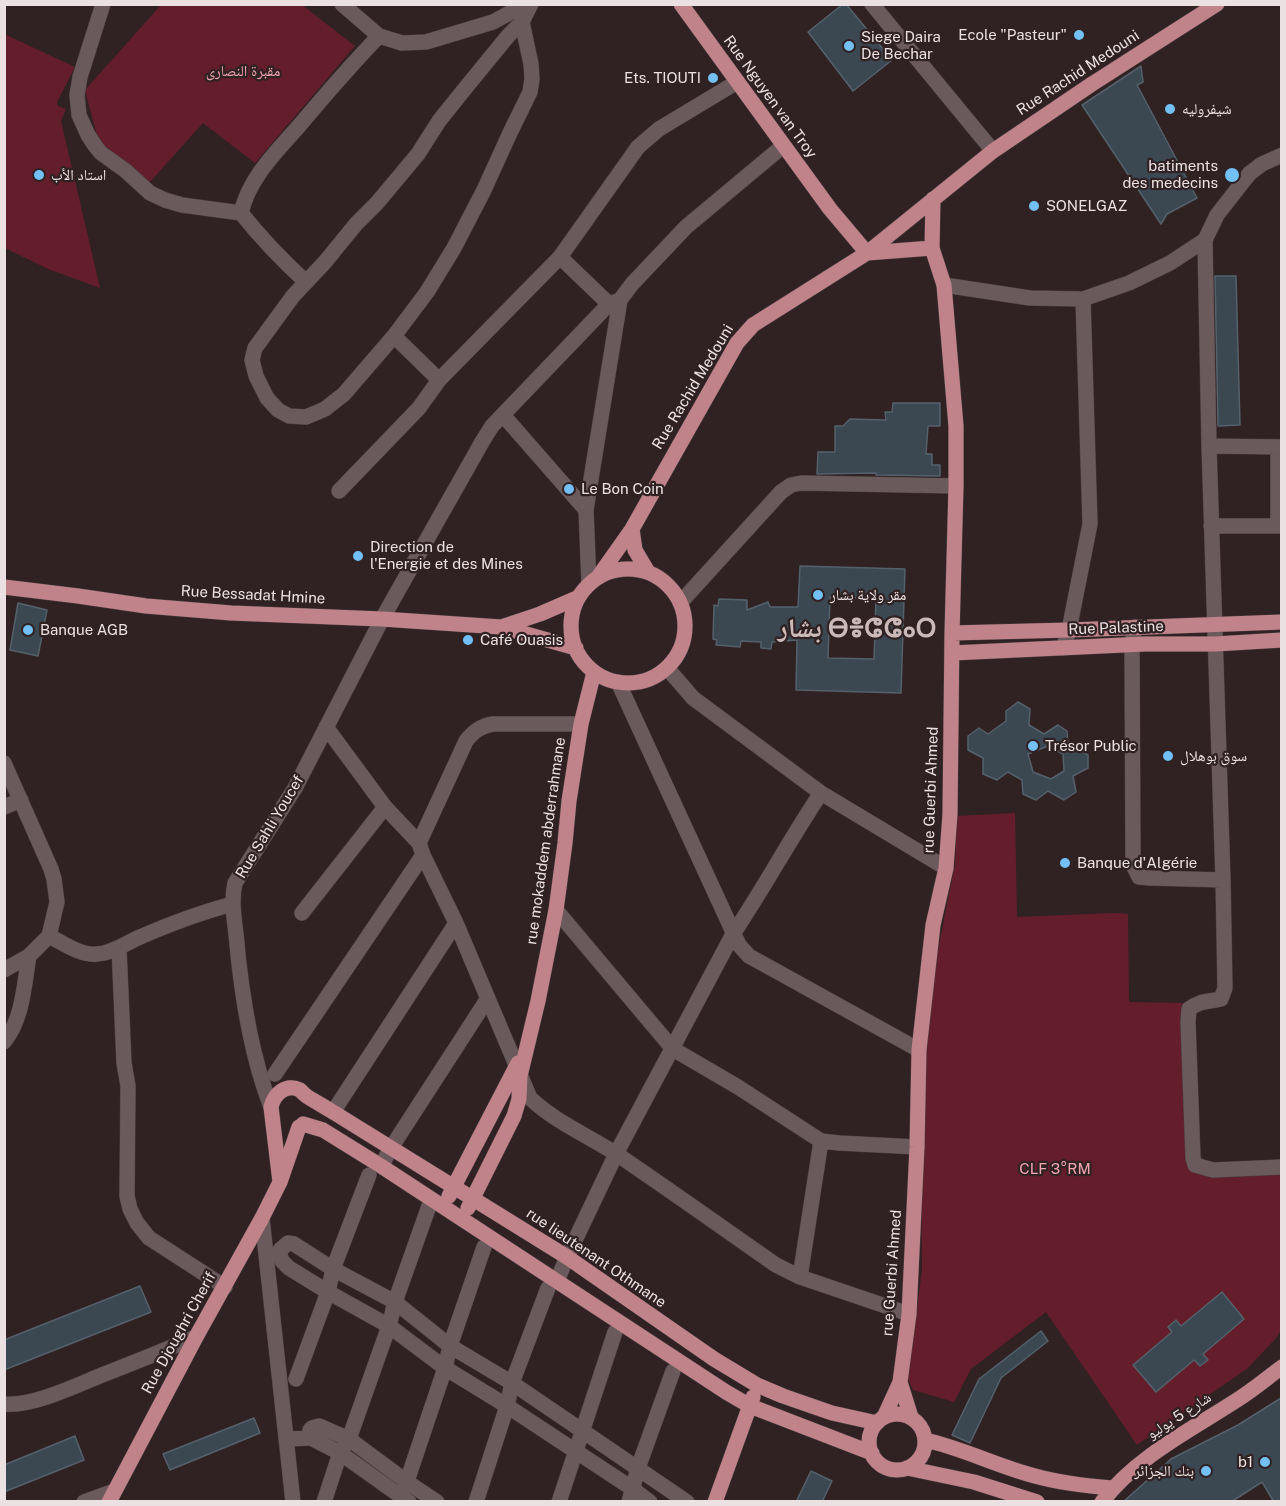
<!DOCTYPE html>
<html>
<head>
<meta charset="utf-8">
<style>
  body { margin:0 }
  #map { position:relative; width:1286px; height:1506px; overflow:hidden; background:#302123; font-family:"Public Sans",sans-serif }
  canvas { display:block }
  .frame { position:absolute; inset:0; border:6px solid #ece1e2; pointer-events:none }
</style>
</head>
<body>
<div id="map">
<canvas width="1286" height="1506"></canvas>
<div class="frame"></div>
</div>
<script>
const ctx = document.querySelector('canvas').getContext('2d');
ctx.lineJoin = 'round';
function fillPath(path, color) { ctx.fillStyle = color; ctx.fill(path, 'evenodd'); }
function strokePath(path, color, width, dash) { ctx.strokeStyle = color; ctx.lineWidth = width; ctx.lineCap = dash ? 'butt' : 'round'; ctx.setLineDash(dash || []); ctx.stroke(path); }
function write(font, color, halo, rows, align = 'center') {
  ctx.font = font + ' "Public Sans","Noto Naskh Arabic","Noto Sans Tifinagh",sans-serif'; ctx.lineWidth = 4.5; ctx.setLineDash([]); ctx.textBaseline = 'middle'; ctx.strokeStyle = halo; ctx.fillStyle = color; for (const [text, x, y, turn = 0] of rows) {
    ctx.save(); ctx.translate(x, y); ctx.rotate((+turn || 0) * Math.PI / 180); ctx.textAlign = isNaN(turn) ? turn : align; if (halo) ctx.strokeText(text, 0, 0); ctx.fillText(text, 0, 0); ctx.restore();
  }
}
fillPath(new Path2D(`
  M 161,5 L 302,5 L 355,46 L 255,163 L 203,123 L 149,183 L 100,147 L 85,90 Z
  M 4,34 L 75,67 L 57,102 L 58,106 L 66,109 L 61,121 L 100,288 L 48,269 L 5,248 Z
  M 1015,813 L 1017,917 L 1114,913 L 1128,914 L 1129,1002 L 1184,1003 L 1189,1163 L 1200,1174 L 1281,1175 L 1281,1329 L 1277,1337 L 1248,1368 L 1137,1445 L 1046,1312 L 971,1369 L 954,1402 L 913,1390 L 908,1379 L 922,1269 L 921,1099 L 930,991 L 955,864 L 957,816 Z`), '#641e2b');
const building = new Path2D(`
  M 843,4 L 846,4 L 892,60 L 853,91 L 808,32 Z
  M 1141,66 L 1143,82 L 1137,85 L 1197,198 L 1167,214 L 1161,224 L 1082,105 Z
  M 1215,276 L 1236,276 L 1240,425 L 1218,426 Z
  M 893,403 L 940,403 L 940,426 L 928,426 L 926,454 L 932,454 L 932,465 L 940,465 L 940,476 L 876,475 L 876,473 L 817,474 L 818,452 L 835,452 L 835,426 L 843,426 L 850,419 L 886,420 L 885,412 L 892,412 Z
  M 800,566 L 905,569 L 901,693 L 796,690 L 797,640 L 772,642 L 771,649 L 761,648 L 761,642 L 741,641 L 740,647 L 716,645 L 717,640 L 713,639 L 714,605 L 718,606 L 719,599 L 747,600 L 747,610 L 768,602 L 770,607 L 798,607 ZM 830,597 L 876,598 L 874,659 L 828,658 Z
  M 18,603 L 47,610 L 38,656 L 10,650 Z
  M 1018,702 L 1030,709 L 1029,725 L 1044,734 L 1058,725 L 1067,731 L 1068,744 L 1088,755 L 1088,768 L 1073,776 L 1076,792 L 1064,800 L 1048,791 L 1036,800 L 1023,794 L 1022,780 L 1008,772 L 997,780 L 983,774 L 983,758 L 968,750 L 968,736 L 979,728 L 988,734 L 1006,721 L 1006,711 ZM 1048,746 L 1063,754 L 1064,771 L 1051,779 L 1033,772 L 1028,754 Z
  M 140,1286 L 151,1312 L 4,1370 L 4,1340 Z
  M 1222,1292 L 1244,1319 L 1203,1354 L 1208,1360 L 1200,1366 L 1194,1360 L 1156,1392 L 1133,1365 L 1172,1332 L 1168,1327 L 1176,1320 L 1181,1326 Z
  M 1041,1331 L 1048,1341 L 1001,1378 L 970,1443 L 952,1435 L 979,1379 Z
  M 1281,1398 L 1281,1502 L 1274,1502 L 1262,1482 L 1231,1502 L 1123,1502 L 1171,1459 L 1238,1425 Z
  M 254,1418 L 260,1433 L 170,1470 L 163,1454 Z
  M 75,1436 L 84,1460 L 4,1492 L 4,1465 Z
  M 811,1471 L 832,1481 L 822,1502 L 796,1502 Z`);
fillPath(building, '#3c4851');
strokePath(building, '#54616b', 1.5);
const minor = new Path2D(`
  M 103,4 L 80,77 L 77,95 L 79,115 L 88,135 L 96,147 L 101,153 L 126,171 L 150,193 L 165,200 L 182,205 L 241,213
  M 342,4 L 379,36 L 402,43 L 426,42 L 493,22 L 526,4
  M 872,4 L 993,151
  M 522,22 L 508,36 L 463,91 L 439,121 L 418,154 L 377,203 L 356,224 L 325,262 L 293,296 L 255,348 L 252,360 L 256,376 L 267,398 L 278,410 L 289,416 L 306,417 L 325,409 L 344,394 L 394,336 L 427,292 L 454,248 L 484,190 L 509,135 L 530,92 L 532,79 L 531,64 L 522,22 L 531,4
  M 1205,240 L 1209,446 L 1223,880 L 1225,988 L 1221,999 C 1208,1002 1201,1000 1189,1009 L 1188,1022 L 1193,1158 L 1195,1165 L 1213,1170 L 1282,1167
  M 306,282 C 283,261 261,238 241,213 C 249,178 276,152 299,126 C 325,95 351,65 379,36
  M 944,285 L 1030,298 L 1083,299 L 1129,283 L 1170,263 L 1205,240 L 1217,215 L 1242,183 L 1250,173 L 1262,164 L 1282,155
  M 609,304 L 560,257 L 638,147 L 659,129 L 737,82
  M 394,336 L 439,380
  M 503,415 L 586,510
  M 1209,446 L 1282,447
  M 1278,447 L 1278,526
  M 339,491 L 419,408 L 439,380 L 560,257
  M 1211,526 L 1282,526
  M 589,584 L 586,510 L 620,300 L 632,284 L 686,227 L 783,146
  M 680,603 L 781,492 L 791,485 L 801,483 L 956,486
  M 1135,627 L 1132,645 L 1133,858 L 1134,867 L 1139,877 L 1150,878 L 1223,880
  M 1063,648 L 1069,630 L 1090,524 L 1083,299
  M 667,668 L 693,698 L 821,793 L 946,868
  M 618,682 L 739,945 L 749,956 L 919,1050
  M 326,727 L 385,807
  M 4,763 L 51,869 L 54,879 L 57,902 L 49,936 L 29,956 L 4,970
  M 4,807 L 21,800
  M 419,843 L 423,855 L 456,923 L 530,1098 C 555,1122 589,1136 618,1155 C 671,1191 723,1228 776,1265 L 800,1277 L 909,1314
  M 556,910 L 673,1049 L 738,1087 L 821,1141 L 839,1143 L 917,1147
  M 302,913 L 385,807 L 419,843 L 466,741 C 474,731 481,726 493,724 L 581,724
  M 49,936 C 63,943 81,956 97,954 C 113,953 126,943 140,937 C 170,924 202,912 233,904
  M 119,948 L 124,1063 L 128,1086 L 127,1196 L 130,1209 L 137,1223 L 149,1238 L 225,1287
  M 4,1042 C 23,1019 24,985 29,956
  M 275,1074 L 423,855
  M 271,1107 C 250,1053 241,992 236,934 C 234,917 231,900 235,883 L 295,788 L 382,619 L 482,442 L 492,426 L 609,304 L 620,300
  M 333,1112 L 456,923
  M 381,1166 L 391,1148 L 488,998
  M 262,1218 L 293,1502
  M 800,1277 L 821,1141
  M 557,1281 L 567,1257 L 616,1154 L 733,934 C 764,888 790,839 821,793
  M 296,1379 L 328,1292 L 333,1269 L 369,1175
  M 4,1404 C 32,1407 75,1386 102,1375 C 133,1363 165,1350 196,1337
  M 311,1438 L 310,1430 L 312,1428 L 319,1426 L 349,1439 L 407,1482 L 437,1502
  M 288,1439 L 311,1438 L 340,1453 L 409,1502
  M 84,1502 L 114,1491
  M 324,1502 L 340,1453 L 349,1439 L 389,1326 L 395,1302 L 429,1206
  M 400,1502 L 445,1368 L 450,1346 L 484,1247
  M 476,1502 L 507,1406 L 512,1383 L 548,1288
  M 559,1502 L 615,1332
  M 629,1502 L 638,1468 L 673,1371
  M 650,1502 L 633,1489 L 507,1406 L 445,1368 L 389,1326 L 328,1292 L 289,1268 L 282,1261 L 280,1255 L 280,1250 L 288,1243 L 294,1244 L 333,1269 L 395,1302 L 450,1346 L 512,1383 L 687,1502`);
const major = new Path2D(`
  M 681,4 L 830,209 L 867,253
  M 867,253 L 932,248
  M 632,529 L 635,550 L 648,572
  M571 626a57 57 0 1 1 114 0a57 57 0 1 1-114 0Z
  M 598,577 L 632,529 L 737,343 L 753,325 L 867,253 L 993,151 L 1092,84 L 1217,4
  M 4,587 L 78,596 L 146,606 L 231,613 L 382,619 L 501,627 L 576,648
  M 501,627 L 540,614 L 577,598
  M 952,633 L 1069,630 L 1282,622
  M 952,653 L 1145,644 L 1215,644 L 1282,640
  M 303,1124 L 323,1130 L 381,1166 L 726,1392 L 750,1406 L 872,1453
  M 280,1182 L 271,1107 C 274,1094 286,1083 300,1090 C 301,1091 306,1096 308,1097 C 316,1102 325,1107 333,1112 L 567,1257 L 714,1359 L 757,1385 L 783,1396 L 806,1404 L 832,1413 L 877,1423
  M 449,1196 L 518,1063
  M 468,1208 L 514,1116 L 519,1099 L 520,1076 L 538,1001 L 556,910 L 565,843 L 569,801 L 581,724 L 594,672
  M 900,1382 L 911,1417
  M869 1442a28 28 0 1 1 56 0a28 28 0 1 1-56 0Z
  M 884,1417 L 900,1382 L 909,1314 L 917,1147 L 919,1050 L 933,925 L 946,868 L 950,814 L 952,633 L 956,486 L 956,426 L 944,285 L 932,248 L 933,199
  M 925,1440 C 962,1448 997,1466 1035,1476 C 1060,1483 1086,1486 1112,1488
  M 907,1468 L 974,1482 L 1037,1502
  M 109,1502 L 196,1337 L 262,1218 L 280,1182 L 299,1127
  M 715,1502 L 753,1397
  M 1102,1502 C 1136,1457 1191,1430 1237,1400 C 1253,1390 1267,1378 1282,1367`);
strokePath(minor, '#4a3e3f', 16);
strokePath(major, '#4a3e3f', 16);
strokePath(minor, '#6b5a5c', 15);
strokePath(major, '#c1838a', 15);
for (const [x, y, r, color] of [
  [1079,35,6,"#73c0f6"],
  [849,46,6,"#73c0f6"],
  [713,78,6,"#73c0f6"],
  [1170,109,6,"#73c0f6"],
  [39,175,6,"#73c0f6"],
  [1232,175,8,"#73c0f6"],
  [1034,206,6,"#73c0f6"],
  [569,489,6,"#73c0f6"],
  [358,556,6,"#73c0f6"],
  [818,595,6,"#73c0f6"],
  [28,630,6,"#73c0f6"],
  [468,640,6,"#73c0f6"],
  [1033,746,6,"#73c0f6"],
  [1168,756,6,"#73c0f6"],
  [1065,863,6,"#73c0f6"],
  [1265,1462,6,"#73c0f6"],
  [1206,1471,6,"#73c0f6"]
]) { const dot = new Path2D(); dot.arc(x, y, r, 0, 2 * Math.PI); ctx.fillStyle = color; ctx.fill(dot); strokePath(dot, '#302123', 2); }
write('15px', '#ece1e2', '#302123', [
  ["Ecole \"Pasteur\"",1067,35,"right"],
  ["Siege Daira",861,37],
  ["De Bechar",861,54],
  ["Ets. TIOUTI",701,78,"right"],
  ["شيفروليه",1182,109],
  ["batiments",1218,166,"right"],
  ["des medecins",1218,183,"right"],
  ["استاد الأب",51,175],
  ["SONELGAZ",1046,206],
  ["Le Bon Coin",581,489],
  ["Direction de",370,547],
  ["l'Energie et des Mines",370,564],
  ["مقر ولاية بشار",830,595],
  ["Banque AGB",40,630],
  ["Café Ouasis",480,640],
  ["Trésor Public",1045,746],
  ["سوق بوهلال",1180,756],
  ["Banque d'Algérie",1077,863],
  ["b1",1253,1462,"right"],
  ["بنك الجزائر",1194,1471,"right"]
], 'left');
write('15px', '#f1a6ae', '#302123', [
  ["مقبرة النصارى",243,71],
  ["CLF 3°RM",1055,1169]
]);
write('15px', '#ece1e2', '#302123', [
  ["Rue Rachid Medouni",1078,73,-33],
  ["Rue Nguyen van Troy",770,97,54],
  ["Rue Rachid Medouni",693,387,-59],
  ["Rue Bessadat Hmine",253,595,3],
  ["Rue Palastine",1116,628,-2],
  ["rue Guerbi Ahmed",931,790,-88],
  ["Rue Sahli Youcef",270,827,-59],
  ["rue mokaddem abderrahmane",546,841,-82],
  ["rue lieutenant Othmane",596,1258,34],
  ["rue Guerbi Ahmed",892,1273,-86],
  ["Rue Djoughri Cherif",179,1333,-61],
  ["شارع 5 يوليو",1179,1416,-33]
]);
write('bold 27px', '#ccb9ba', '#302123', [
  ["بشار ⴱⴻⵛⵛⴰⵔ",857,629]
]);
</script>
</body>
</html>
